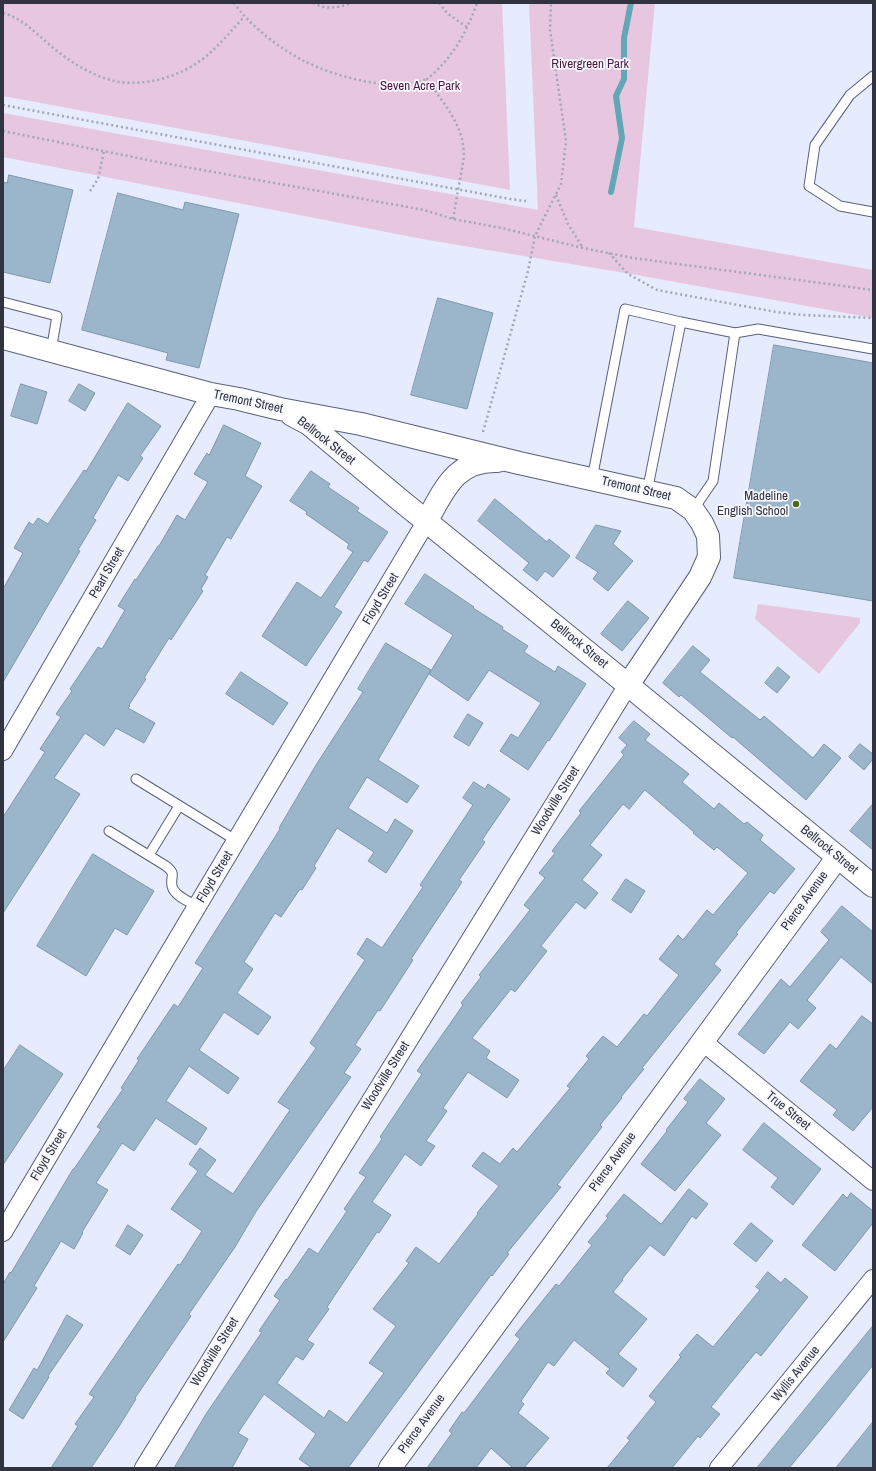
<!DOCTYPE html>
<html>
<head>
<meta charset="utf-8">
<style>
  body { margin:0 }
  #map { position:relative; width:876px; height:1471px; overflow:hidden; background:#e6ebfd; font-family:"Archivo Narrow",sans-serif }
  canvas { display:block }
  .frame { position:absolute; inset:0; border:4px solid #313440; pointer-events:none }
</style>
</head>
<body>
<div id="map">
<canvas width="876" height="1471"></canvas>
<div class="frame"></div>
</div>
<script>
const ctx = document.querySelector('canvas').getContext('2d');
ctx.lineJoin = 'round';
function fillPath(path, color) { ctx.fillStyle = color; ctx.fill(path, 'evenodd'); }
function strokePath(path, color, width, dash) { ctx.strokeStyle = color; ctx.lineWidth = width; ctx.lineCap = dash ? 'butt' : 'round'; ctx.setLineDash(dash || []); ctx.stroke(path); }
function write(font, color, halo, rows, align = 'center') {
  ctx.font = font + ' "Archivo Narrow",sans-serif'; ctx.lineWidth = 3.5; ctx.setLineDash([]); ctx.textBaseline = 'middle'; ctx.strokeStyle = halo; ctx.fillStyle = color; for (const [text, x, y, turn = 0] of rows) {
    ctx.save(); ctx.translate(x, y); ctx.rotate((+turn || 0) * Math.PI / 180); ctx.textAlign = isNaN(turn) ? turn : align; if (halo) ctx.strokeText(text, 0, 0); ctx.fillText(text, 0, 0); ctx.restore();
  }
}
fillPath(new Path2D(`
  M 3,3 L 502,3 L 510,190 L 3,96 Z
  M 529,3 L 655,3 L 634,227 L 873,270 L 873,318 L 637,275 L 422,239 L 3,157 L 3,113 L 538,210 Z
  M 758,604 L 860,618 L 860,623 L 819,674 L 755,619 Z`), '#e7c7e0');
strokePath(new Path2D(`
  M 611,192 L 622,138 L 616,96 L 624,79 L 624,38 L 631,3`), '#63a6b6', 6);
const building = new Path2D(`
  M 9,175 L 73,190 L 50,283 L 3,272 L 3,182 L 7,183 Z
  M 118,193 L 183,210 L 185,202 L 239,214 L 199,368 L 166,360 L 168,353 L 82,330 Z
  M 438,298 L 493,313 L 467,409 L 411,395 Z
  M 774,345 L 873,363 L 873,601 L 734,578 Z
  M 21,384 L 47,392 L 37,424 L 11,416 Z
  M 79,384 L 95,393 L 85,411 L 69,401 Z
  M 128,403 L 161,426 L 140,456 L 143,458 L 128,481 L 118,475 L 93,518 L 96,520 L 78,550 L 80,551 L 3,682 L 3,589 L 23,553 L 14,548 L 29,522 L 33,525 L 38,518 L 48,524 L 84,470 L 86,471 Z
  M 224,425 L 261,443 L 245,476 L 262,486 L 231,539 L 227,537 L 205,575 L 208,577 L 201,589 L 203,591 L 171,640 L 169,638 L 144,678 L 146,679 L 129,705 L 130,706 L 128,708 L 155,723 L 144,743 L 116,728 L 104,746 L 85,733 L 54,778 L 80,794 L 3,913 L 3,817 L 45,752 L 40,749 L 61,717 L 56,714 L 72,691 L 70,689 L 98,647 L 102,649 L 125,610 L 118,606 L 135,579 L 136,580 L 158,546 L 159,546 L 177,515 L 185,520 L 208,482 L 194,474 L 207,453 L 209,455 Z
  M 311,471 L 330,484 L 328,487 L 359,508 L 357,511 L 388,532 L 368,562 L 364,560 L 334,607 L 342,612 L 306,666 L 262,636 L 297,582 L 321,598 L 353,552 L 347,548 L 349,544 L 306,514 L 307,512 L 290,501 Z
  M 495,499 L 547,542 L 549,539 L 570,556 L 553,577 L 545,571 L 537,581 L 523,570 L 529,563 L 478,521 Z
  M 596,525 L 621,531 L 613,544 L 633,561 L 608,591 L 593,579 L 598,572 L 576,558 Z
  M 425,574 L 474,607 L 473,608 L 503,627 L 502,629 L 528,646 L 524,652 L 555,672 L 558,666 L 586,684 L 549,741 L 548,740 L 528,770 L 500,751 L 511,734 L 518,738 L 541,703 L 489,670 L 468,701 L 429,674 L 453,635 L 405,604 Z
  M 628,601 L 649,618 L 622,651 L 601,634 Z
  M 386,643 L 431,670 L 378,760 L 419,786 L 407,803 L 367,777 L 348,808 L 387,833 L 395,819 L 413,831 L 386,873 L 368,861 L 374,852 L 337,828 L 314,866 L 316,868 L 302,890 L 300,889 L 281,917 L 275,913 L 244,962 L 253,969 L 237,993 L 271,1017 L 258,1035 L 224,1012 L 199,1050 L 239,1078 L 228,1094 L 189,1066 L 166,1101 L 207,1128 L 196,1145 L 156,1118 L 134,1151 L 122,1143 L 96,1183 L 108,1190 L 82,1232 L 83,1233 L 74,1249 L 61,1241 L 34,1286 L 37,1288 L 3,1342 L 3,1284 L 10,1272 L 11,1273 L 73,1169 L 74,1169 L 101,1129 L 97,1127 L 123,1089 L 121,1088 L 139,1060 L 137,1059 L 174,1004 L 178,1007 L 203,968 L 195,963 L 280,829 L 279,828 L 316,765 L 363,692 L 358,689 Z
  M 693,646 L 710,660 L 700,672 L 760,720 L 764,716 L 813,758 L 824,744 L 841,758 L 806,800 L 733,737 L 732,738 L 681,695 L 679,697 L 663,683 Z
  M 778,667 L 790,677 L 777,693 L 765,683 Z
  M 241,672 L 288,703 L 273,725 L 226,694 Z
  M 468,714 L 483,723 L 469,746 L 454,737 Z
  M 634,721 L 650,734 L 645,740 L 689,774 L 682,782 L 714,809 L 719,803 L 744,824 L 747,822 L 763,835 L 760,840 L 795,869 L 774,894 L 770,891 L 736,933 L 738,934 L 714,964 L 721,970 L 642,1068 L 644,1069 L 621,1097 L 622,1098 L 600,1125 L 602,1127 L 557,1185 L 561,1187 L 507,1253 L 509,1254 L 492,1276 L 491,1275 L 348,1468 L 312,1468 L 299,1459 L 316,1434 L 264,1394 L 238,1433 L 248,1439 L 232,1468 L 174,1468 L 206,1414 L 262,1332 L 259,1331 L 280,1300 L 274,1296 L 286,1279 L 287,1280 L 309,1248 L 318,1254 L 347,1211 L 344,1209 L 366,1177 L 359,1173 L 382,1139 L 380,1137 L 422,1074 L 417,1071 L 463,1005 L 461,1003 L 481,977 L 479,975 L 530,910 L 524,905 L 545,878 L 539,873 L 555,853 L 552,851 L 581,813 L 579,811 L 624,755 L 621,752 L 627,745 L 619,738 ZM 645,790 L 694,832 L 693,833 L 714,850 L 717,847 L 748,873 L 713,915 L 707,910 L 683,940 L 678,935 L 659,959 L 679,975 L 647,1016 L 644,1014 L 617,1047 L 603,1036 L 586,1056 L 589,1059 L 567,1086 L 570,1088 L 517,1152 L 513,1148 L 500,1164 L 483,1152 L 472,1166 L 499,1186 L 477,1213 L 478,1214 L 439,1264 L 416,1247 L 406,1261 L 409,1263 L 373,1309 L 396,1326 L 369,1363 L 384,1373 L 347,1423 L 329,1410 L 324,1418 L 277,1383 L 296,1356 L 303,1360 L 314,1344 L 307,1340 L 329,1309 L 327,1307 L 377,1232 L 379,1233 L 391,1215 L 372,1202 L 405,1154 L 421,1166 L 435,1146 L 426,1141 L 447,1111 L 443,1108 L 468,1072 L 507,1098 L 519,1080 L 486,1058 L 490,1051 L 472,1038 L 511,989 L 515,992 L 547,951 L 541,946 L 576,902 L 585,909 L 598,893 L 582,880 L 602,855 L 590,845 L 623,804 L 629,809 Z
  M 860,744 L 873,754 L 873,759 L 864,770 L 849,757 Z
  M 474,782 L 485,789 L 488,784 L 510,799 L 482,840 L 485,842 L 459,880 L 462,882 L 411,959 L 413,960 L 380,1011 L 378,1010 L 355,1045 L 361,1049 L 344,1073 L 351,1077 L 257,1210 L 235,1247 L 189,1314 L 191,1316 L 135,1398 L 136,1399 L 118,1428 L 91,1468 L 51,1468 L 78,1426 L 75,1424 L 94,1397 L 89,1394 L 178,1264 L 180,1265 L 202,1231 L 171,1209 L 198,1171 L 189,1164 L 200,1148 L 216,1160 L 205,1175 L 233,1194 L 290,1110 L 278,1102 L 316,1048 L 310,1043 L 365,960 L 357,954 L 367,938 L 382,948 L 423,887 L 420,885 L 473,805 L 463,798 Z
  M 873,804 L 873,850 L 850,831 Z
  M 93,854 L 154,891 L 127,935 L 115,928 L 86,976 L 37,946 Z
  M 626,879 L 645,891 L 631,913 L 612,900 Z
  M 842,906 L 873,932 L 873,984 L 841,957 L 807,1000 L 816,1008 L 798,1029 L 790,1022 L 764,1054 L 738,1034 L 781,979 L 790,987 L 829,940 L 821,932 Z
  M 862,1016 L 873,1024 L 873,1107 L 853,1131 L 833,1115 L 837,1110 L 800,1081 L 830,1044 L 836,1049 Z
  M 20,1045 L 63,1074 L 3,1165 L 3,1071 Z
  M 700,1079 L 725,1099 L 706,1123 L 721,1135 L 675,1191 L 641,1164 L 667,1131 L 666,1130 L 688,1102 L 684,1099 Z
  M 764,1123 L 821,1169 L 793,1205 L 771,1187 L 778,1178 L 743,1150 Z
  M 689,1189 L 708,1204 L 696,1219 L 692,1216 L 664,1256 L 650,1245 L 622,1279 L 623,1280 L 613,1292 L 647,1319 L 618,1354 L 637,1369 L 623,1387 L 606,1373 L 610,1369 L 574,1340 L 554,1366 L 548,1362 L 521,1401 L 524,1404 L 518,1413 L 549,1438 L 524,1468 L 513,1468 L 491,1448 L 476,1468 L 427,1468 L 452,1433 L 449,1431 L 462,1412 L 464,1413 L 520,1339 L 515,1335 L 556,1284 L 559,1286 L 592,1245 L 588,1242 L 608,1218 L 606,1216 L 624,1194 L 661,1224 Z
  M 851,1193 L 873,1211 L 873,1223 L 835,1271 L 802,1245 L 843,1194 L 847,1198 Z
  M 751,1223 L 773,1241 L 756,1262 L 734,1244 Z
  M 128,1225 L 143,1235 L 130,1255 L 116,1246 Z
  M 768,1272 L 781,1283 L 785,1278 L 808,1297 L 761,1356 L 756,1352 L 711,1407 L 720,1414 L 700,1438 L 698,1436 L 672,1468 L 607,1468 L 630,1440 L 627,1438 L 656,1402 L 649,1396 L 681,1357 L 679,1355 L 697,1334 L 713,1347 L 760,1290 L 756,1287 Z
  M 67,1315 L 83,1325 L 48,1376 L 49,1377 L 23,1419 L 9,1410 L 34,1368 L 37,1370 Z
  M 873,1326 L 873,1365 L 829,1420 L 789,1468 L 757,1468 Z
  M 873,1422 L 873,1468 L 836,1468 Z`);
fillPath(building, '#9bb5cb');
strokePath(building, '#7e97ad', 1);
const service = new Path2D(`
  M 873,76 L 850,95 L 815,145 L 809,186 L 840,206 L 873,212
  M 3,302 L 57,316 L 51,351
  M 592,479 L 625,309 L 681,322 L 735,333 L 758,329 L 873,349
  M 647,492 L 681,322
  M 693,510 L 713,481 L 735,333
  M 136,779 L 237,841
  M 109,831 L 166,866 C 177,875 170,875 172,886 C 174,896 190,902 197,906
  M 149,855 L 179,806`);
const minor = new Path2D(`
  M 3,751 L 211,394
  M 702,1041 L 873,1181
  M 3,1232 L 426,522
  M 144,1468 L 628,685
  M 719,1468 L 873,1279`);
const tertiary = new Path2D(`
  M 3,338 L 211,394 L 239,399 L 280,409 L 361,424 L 519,463 L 676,498 L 693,510 L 702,523 L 708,536 L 709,557 L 700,577 L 628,685
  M 292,415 L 309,424 L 400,500 L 628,685 L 873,886
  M 426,522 C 444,491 455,459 498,461
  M 390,1468 L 837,858`);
strokePath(service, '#5a607b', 11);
strokePath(minor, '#5a607b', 20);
strokePath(tertiary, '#5a607b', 24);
strokePath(new Path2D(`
  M 234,3 C 248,24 280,49 304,61 C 336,77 393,93 427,79
  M 313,3 C 326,10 337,8 351,3
  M 439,3 L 447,13 L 468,28
  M 3,13 C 25,19 39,37 57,51 C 71,62 87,72 104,78 C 133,89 172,80 197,63 C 215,51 229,33 244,17
  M 3,105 L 510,199 L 526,201
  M 3,131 L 158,162 L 424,210 L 453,219 L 502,228 L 583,248 L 633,258 L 873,290
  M 90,191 L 98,179 L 104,151
  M 556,195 L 568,224 L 583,248
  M 453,219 L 464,157 C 464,124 444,105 427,79 C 452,59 467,32 477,3
  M 609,253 L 628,274 L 657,290 L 776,312 L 803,315 L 873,318
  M 483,432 L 528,271 L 535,236 L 561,184 L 566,141 L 550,30 L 551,3`), '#a2a6b6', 2.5, [2, 3]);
strokePath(service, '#fff', 9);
strokePath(minor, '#fff', 18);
strokePath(tertiary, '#fff', 22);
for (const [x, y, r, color] of [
  [796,504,4,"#4f6716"]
]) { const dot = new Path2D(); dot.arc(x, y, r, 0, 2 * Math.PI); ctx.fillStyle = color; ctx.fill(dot); strokePath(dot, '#f7f8ff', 1.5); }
write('13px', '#4e1846', '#f7f8ff', [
  ["Rivergreen Park",590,65],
  ["Seven Acre Park",420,87]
]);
write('13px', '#313440', '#f7f8ff', [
  ["Tremont Street",248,402,12],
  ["Bellrock Street",326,441,38],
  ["Tremont Street",636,489,13],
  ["Pearl Street",107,573,-60],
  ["Floyd Street",381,599,-59],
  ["Bellrock Street",579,644,39],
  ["Woodville Street",556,801,-58],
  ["Bellrock Street",829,850,39],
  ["Floyd Street",215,877,-59],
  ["Pierce Avenue",805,901,-54],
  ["Woodville Street",386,1076,-58],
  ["True Street",788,1111,39],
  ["Floyd Street",49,1155,-59],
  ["Pierce Avenue",613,1162,-54],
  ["Woodville Street",215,1352,-58],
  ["Wyllis Avenue",796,1374,-51],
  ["Pierce Avenue",422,1424,-54]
]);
write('13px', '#313440', '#f7f8ff', [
  ["Madeline",788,497],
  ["English School",788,512]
], 'right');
</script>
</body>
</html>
